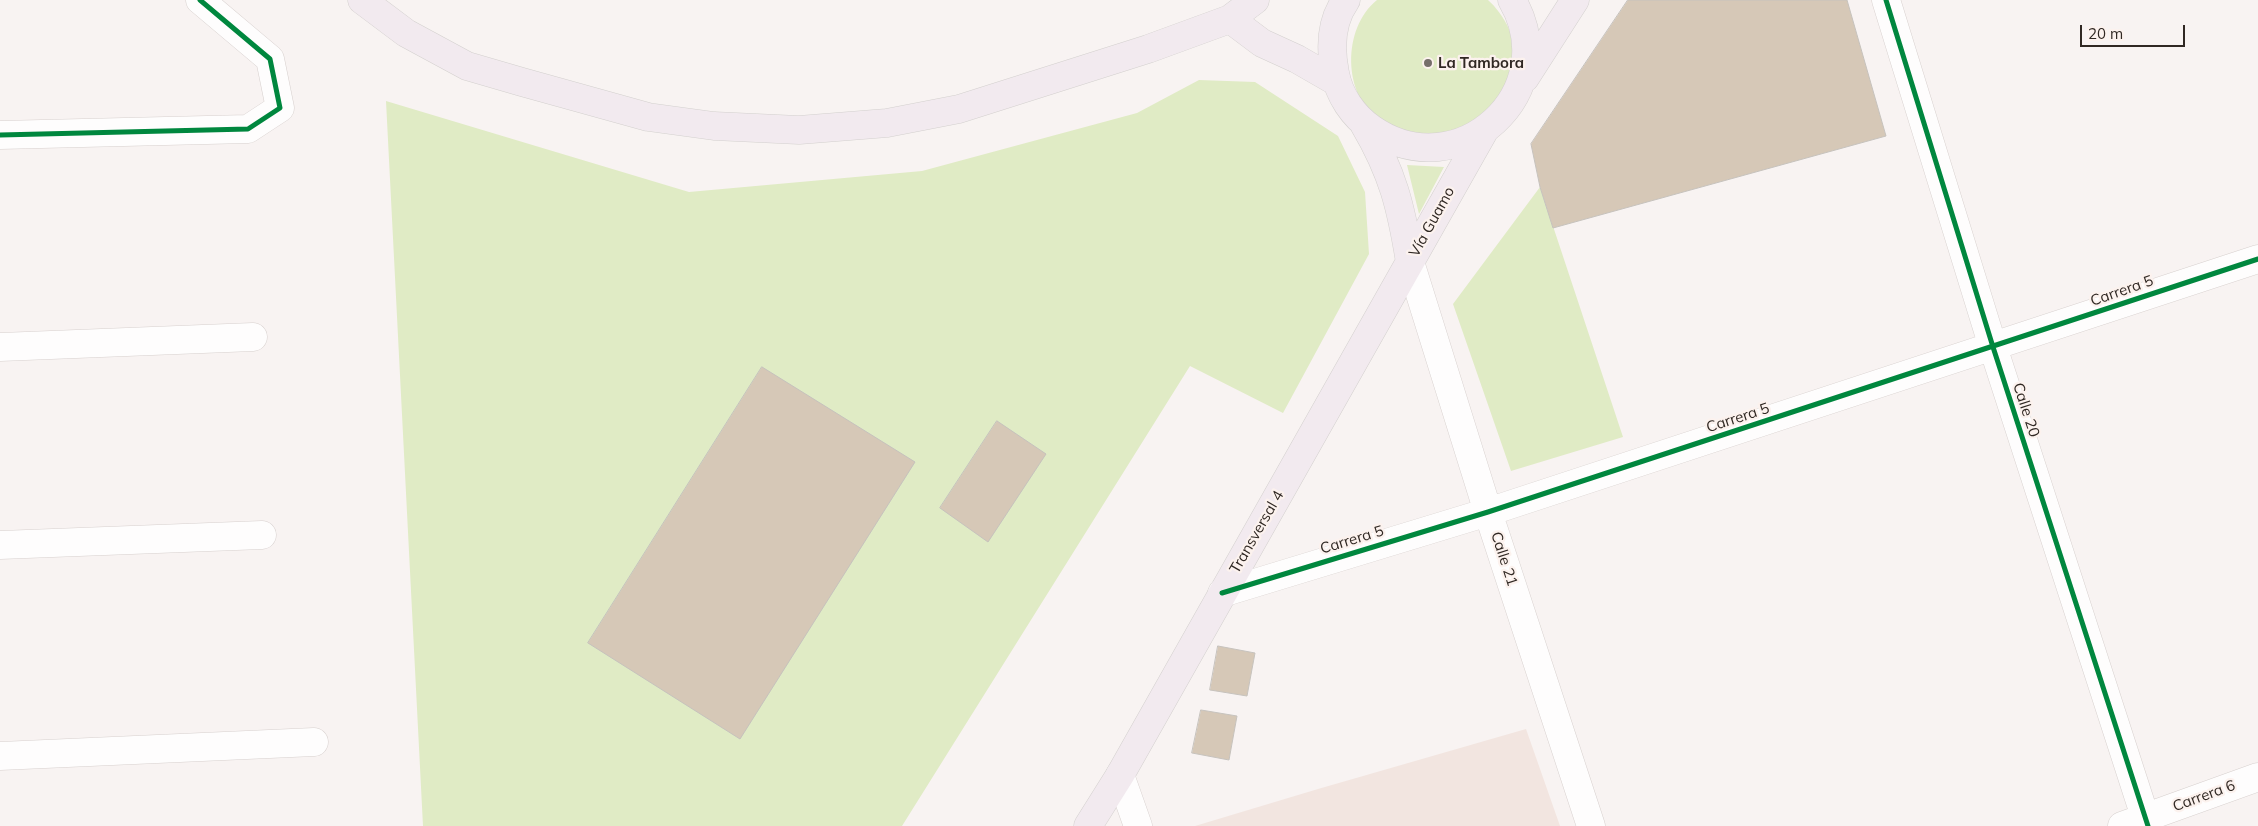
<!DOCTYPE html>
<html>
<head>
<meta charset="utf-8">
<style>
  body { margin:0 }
  #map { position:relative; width:2258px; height:826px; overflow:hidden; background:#f8f3f2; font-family:Mulish,sans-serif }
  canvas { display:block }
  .scale { position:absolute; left:2080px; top:25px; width:105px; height:22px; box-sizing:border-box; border:2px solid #302823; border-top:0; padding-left:6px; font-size:15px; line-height:18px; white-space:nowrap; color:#302823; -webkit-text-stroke:4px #fcf2ee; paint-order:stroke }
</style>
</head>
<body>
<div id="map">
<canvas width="2258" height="826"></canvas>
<div class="scale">20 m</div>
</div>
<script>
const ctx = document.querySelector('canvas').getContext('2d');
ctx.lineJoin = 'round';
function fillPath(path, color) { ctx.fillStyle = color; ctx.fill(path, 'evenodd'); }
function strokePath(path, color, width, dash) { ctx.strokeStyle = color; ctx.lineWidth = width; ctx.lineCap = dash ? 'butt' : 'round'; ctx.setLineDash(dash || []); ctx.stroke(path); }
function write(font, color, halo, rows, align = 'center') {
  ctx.font = font + ' Mulish,sans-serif'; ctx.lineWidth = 4.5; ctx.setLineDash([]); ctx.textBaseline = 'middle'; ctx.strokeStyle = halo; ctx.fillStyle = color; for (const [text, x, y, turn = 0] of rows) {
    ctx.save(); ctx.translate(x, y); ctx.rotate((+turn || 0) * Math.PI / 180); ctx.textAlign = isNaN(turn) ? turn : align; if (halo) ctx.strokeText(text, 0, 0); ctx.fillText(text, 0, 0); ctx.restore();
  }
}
fillPath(new Path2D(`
  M 1526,729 L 1560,826 L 1195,826 L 1318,789 Z`), '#f2e5e0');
fillPath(new Path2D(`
  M 1377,0 L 1488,0 C 1503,13 1520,43 1515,63 C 1511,80 1502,96 1497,112 L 1427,141 C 1413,135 1394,131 1381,122 C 1342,96 1342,28 1377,0 Z
  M 1199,80 L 1255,82 L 1338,136 L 1365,192 L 1369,254 L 1283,413 L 1190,366 L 902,826 L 423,826 L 386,101 L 689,192 L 922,171 L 1137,113 Z
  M 1407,165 L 1444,167 L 1419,214 Z
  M 1540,187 L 1623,437 L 1511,471 L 1453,304 Z`), '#e0ebc5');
const building = new Path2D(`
  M 1628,0 L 1847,0 L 1886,136 L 1553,228 L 1540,187 L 1531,144 Z
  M 762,367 L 915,462 L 740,739 L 588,643 Z
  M 997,421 L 1046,454 L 988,542 L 940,508 Z
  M 1218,646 L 1255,653 L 1247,696 L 1210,690 Z
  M 1201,710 L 1237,716 L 1229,760 L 1192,753 Z`);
fillPath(building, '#d6c8b7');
strokePath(building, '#c6c2bd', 1);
const minor = new Path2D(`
  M 1886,0 L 1993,347 L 2148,826
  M 0,135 L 248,129 L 280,108 L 270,59 L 200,0
  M 1410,262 L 1488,512 L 1591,826
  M 0,347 L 253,337
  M 0,545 L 262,535
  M 1222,593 L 1488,512 L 2258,259
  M 0,756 L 314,742
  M 1120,775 L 1138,826
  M 2122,826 L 2258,777`);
const primary = new Path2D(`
  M 362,0 L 406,33 L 467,66 L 522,82 L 648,117 L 714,126 L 799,130 L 887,123 L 959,109 L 1148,49 L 1230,19 L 1255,0
  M 1346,0 C 1331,21 1330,48 1335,73 C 1339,95 1353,116 1372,129 C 1459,189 1565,91 1512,0
  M 1230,19 L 1262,43 L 1297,59 L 1337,82
  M 1525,78 L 1575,0
  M 1364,124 C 1393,173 1401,207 1410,262
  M 1088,826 L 1120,775 L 1484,131`);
strokePath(minor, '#d7d0ce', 29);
strokePath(primary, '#d3d0ce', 29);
strokePath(minor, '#fefdfd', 28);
strokePath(primary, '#f2eaef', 28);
strokePath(new Path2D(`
  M 1886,0 L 1993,347 L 2148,826
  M 0,135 L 248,129 L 280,108 L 270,59 L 200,0
  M 1222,593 L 1488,512 L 2258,259`), '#00873e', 5);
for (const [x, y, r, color] of [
  [1428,63,5,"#766f6b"]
]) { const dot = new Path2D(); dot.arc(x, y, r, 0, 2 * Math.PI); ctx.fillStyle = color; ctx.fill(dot); strokePath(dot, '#fcf2ee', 2); }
write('bold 15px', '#302823', '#fcf2ee', [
  ["La Tambora",1438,63]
], 'left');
write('15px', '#302823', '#fcf2ee', [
  ["Vía Guamo",1432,222,-61],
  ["Carrera 5",2122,291,-19],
  ["Calle 20",2026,410,72],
  ["Carrera 5",1738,418,-18],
  ["Transversal 4",1257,532,-60],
  ["Carrera 5",1352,540,-17],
  ["Calle 21",1504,559,72],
  ["Carrera 6",2204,796,-20]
]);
</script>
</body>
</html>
